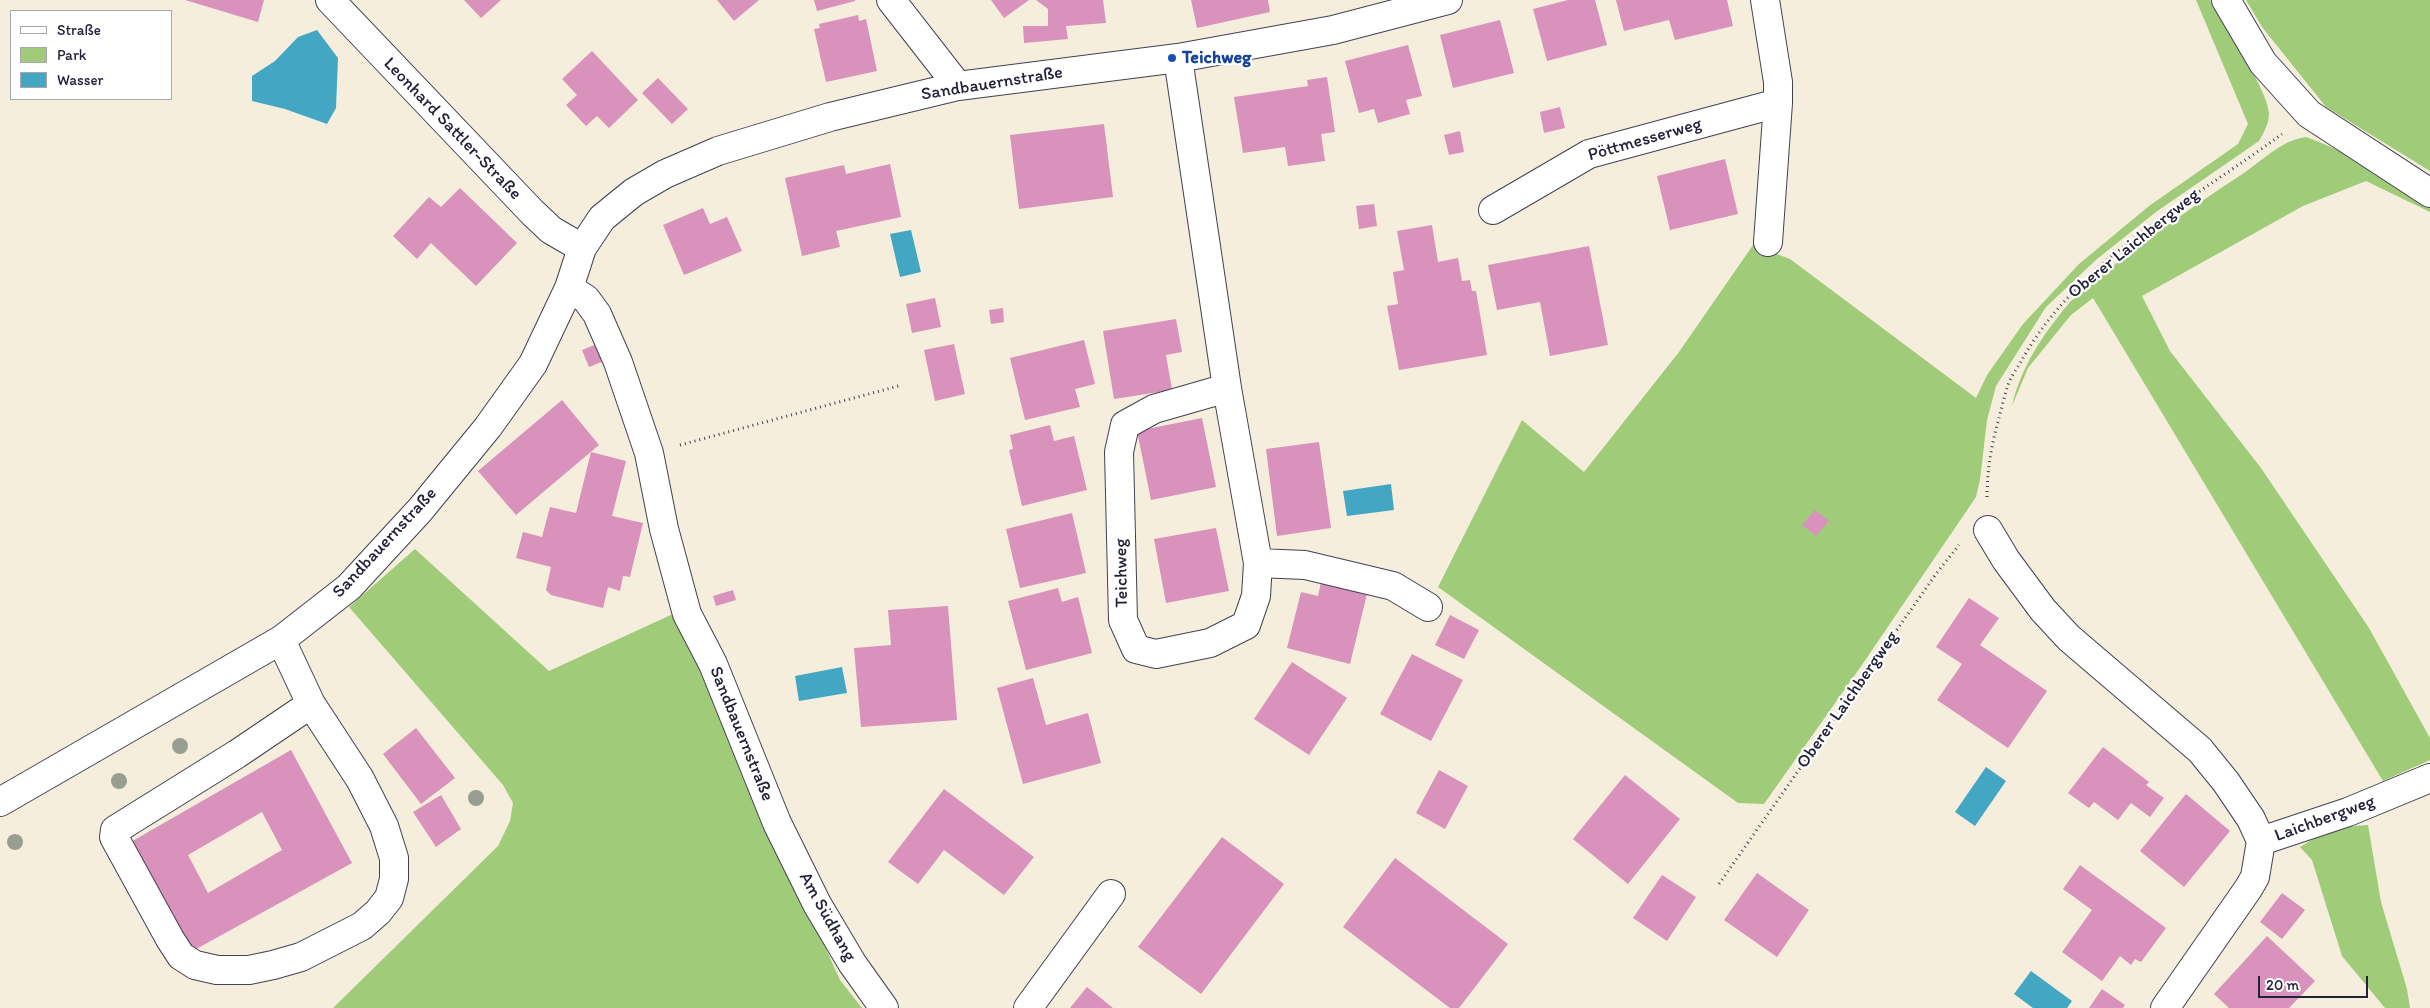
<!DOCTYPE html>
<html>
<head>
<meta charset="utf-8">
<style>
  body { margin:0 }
  #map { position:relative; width:2430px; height:1008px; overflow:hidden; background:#f5eedd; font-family:Itim,sans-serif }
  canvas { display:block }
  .legend { position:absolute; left:10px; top:10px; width:162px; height:90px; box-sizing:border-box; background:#fff; border:1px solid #a7a7b1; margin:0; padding:6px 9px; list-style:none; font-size:15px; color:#22223b }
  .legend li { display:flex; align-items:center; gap:10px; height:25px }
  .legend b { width:25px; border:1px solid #a7a7b1 }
  .scale { position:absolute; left:2258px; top:976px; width:110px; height:22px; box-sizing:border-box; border:2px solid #22223b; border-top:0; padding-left:6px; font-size:15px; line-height:18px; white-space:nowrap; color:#22223b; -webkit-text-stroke:4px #fff; paint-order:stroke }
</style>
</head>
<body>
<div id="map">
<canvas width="2430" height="1008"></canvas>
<ul class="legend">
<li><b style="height:6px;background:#fff"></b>Straße</li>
<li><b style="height:14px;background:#a0cc79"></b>Park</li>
<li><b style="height:14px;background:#43a7c3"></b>Wasser</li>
</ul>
<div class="scale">20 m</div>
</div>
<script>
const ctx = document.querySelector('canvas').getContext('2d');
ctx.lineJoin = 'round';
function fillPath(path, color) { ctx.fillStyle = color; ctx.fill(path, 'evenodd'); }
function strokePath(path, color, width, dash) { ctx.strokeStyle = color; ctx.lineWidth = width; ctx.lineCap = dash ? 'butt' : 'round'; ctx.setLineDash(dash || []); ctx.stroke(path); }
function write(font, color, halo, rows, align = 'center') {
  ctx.font = font + ' Itim,sans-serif'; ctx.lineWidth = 4.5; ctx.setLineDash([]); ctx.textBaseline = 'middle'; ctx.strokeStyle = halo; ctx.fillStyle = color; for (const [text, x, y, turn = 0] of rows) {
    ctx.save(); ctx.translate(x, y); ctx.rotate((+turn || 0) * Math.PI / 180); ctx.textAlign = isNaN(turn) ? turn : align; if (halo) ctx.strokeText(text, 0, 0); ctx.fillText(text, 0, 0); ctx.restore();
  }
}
fillPath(new Path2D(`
  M 2196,0 L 2210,0 C 2223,23 2268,90 2269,113 C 2269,124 2264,132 2259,141 L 2156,212 L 2097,259 L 2046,307 L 1996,386 L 1987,420 L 1980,480 L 1976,497 L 1864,662 L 1764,804 L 1738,803 L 1438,587 L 1522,420 L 1584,472 L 1679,352 L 1753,245 L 1790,259 L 1976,398 L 1987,375 L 2023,324 L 2079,264 L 2149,206 L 2238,144 L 2248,124 Z
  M 2246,0 L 2430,0 L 2430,171 L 2326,107 L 2262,27 Z
  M 2306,137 C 2345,150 2396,182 2430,205 L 2430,212 L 2366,181 L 2303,206 L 2142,296 L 2170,351 L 2261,468 L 2369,628 L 2430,738 L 2430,760 L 2383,781 L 2093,298 L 2071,315 L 2028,368 L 2012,406 C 2021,366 2044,333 2070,302 C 2124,254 2183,213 2244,173 C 2263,160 2282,140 2306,137 Z
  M 415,549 L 549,671 L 675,613 L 840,980 L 862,1008 L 333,1008 L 498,846 L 510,821 L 513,803 L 503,785 L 349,607 Z
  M 2368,825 L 2381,902 L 2407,989 L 2410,1008 L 2385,1008 L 2342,956 L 2312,860 L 2300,847 C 2326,831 2337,827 2368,825 Z`), '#a0cc79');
fillPath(new Path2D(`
  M 317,30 L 338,58 L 336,108 L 327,124 L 285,109 L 252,101 L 252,76 L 275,61 L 298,37 Z
  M 911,230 L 921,272 L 900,277 L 890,234 Z
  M 1391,484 L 1394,510 L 1347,516 L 1343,491 Z
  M 842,667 L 847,693 L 799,701 L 795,676 Z
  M 1986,767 L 2006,781 L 1975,826 L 1955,812 Z
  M 2031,971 L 2072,1001 L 2067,1008 L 2033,1008 L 2014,994 Z`), '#43a7c3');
fillPath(new Path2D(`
  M 185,0 L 264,0 L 258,22 Z
  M 464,0 L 501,0 L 481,18 Z
  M 717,0 L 759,0 L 734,21 Z
  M 814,0 L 855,0 L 855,1 L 817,11 Z
  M 991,0 L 1029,0 L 1004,18 Z
  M 1036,0 L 1103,0 L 1106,23 L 1066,26 L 1068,39 L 1024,43 L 1023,26 L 1048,26 L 1048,9 Z
  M 1191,0 L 1268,0 L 1270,12 L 1197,28 Z
  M 1568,0 L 1595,0 L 1607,45 L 1547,61 L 1533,9 Z
  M 1616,0 L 1727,0 L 1733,26 L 1675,40 L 1669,20 L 1624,31 Z
  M 858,15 L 859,21 L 866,19 L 877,71 L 826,82 L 814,29 L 820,28 L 819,24 Z
  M 1500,20 L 1514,73 L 1453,88 L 1440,35 Z
  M 1408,45 L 1422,96 L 1406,100 L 1410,114 L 1378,123 L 1374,109 L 1359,113 L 1345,61 Z
  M 592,51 L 638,100 L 609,128 L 597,116 L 586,126 L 566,105 L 577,95 L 562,79 Z
  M 1327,77 L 1335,132 L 1321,134 L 1325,161 L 1288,166 L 1285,147 L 1243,153 L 1234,97 L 1308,86 L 1307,80 Z
  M 658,78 L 688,109 L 672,124 L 642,93 Z
  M 1560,107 L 1565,128 L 1544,133 L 1540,112 Z
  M 1104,124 L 1113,197 L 1019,209 L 1010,135 Z
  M 1460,131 L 1464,152 L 1449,155 L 1444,135 Z
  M 1725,159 L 1738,214 L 1670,230 L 1657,176 Z
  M 890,164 L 901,217 L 836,231 L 840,247 L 802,256 L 785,178 L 844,165 L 846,174 Z
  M 460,188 L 517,243 L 476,286 L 431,243 L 417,259 L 393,236 L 429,197 L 441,207 Z
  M 1374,204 L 1377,226 L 1359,229 L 1356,206 Z
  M 703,208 L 710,224 L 727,217 L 742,251 L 684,275 L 663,225 Z
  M 1432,225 L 1438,262 L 1458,258 L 1462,281 L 1470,280 L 1472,291 L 1476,291 L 1487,355 L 1399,370 L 1387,306 L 1398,304 L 1393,272 L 1404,270 L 1397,231 Z
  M 1589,246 L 1608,345 L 1550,356 L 1540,302 L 1497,310 L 1488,265 Z
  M 935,298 L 941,327 L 912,333 L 906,304 Z
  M 1003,308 L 1004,322 L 991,324 L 989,310 Z
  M 1176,319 L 1182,352 L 1166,355 L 1172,390 L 1114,399 L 1103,331 Z
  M 1084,340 L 1095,384 L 1075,389 L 1080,407 L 1025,420 L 1010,358 Z
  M 597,344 L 604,361 L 589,367 L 582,350 Z
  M 954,344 L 965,394 L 935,401 L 924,350 Z
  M 562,400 L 599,445 L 516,515 L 478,471 Z
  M 1202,418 L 1216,487 L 1151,500 L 1137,431 Z
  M 1050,425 L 1054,441 L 1074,436 L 1087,490 L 1022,506 L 1009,450 L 1013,449 L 1010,435 Z
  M 1319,442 L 1331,528 L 1277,536 L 1266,449 Z
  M 591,452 L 626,461 L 612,516 L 643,523 L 630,577 L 623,576 L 620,591 L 608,587 L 603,608 L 551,595 L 546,590 L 551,567 L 516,558 L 523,532 L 542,537 L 550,507 L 576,513 Z
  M 1815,510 L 1829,521 L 1816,536 L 1802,525 Z
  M 1072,513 L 1086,573 L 1020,588 L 1006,529 Z
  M 1216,528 L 1229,591 L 1166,603 L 1154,539 Z
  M 1321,582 L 1367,594 L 1350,664 L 1287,648 L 1301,592 L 1318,596 Z
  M 1058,588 L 1062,602 L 1078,597 L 1092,653 L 1026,670 L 1008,601 Z
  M 733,590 L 736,600 L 716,606 L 713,596 Z
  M 1969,598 L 1999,618 L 1980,645 L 2047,691 L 2008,748 L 1937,700 L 1962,664 L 1936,647 Z
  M 948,606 L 957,720 L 861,727 L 854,648 L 891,645 L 888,610 Z
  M 1450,615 L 1479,630 L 1464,659 L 1435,645 Z
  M 1412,654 L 1463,680 L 1431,741 L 1380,714 Z
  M 1292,662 L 1347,698 L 1309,755 L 1254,719 Z
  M 1033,678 L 1046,725 L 1088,713 L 1101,763 L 1023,784 L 997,688 Z
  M 416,728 L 455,778 L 421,804 L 383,754 Z
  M 2103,747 L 2149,782 L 2146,785 L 2164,798 L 2150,817 L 2131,803 L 2118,820 L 2094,802 L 2089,808 L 2068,793 Z
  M 291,750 L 352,863 L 189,953 L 129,843 ZM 262,812 L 282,850 L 208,893 L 188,855 Z
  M 1439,770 L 1468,786 L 1445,829 L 1416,813 Z
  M 1625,775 L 1680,819 L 1628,884 L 1573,839 Z
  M 944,789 L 1034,857 L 1004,895 L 944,850 L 918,884 L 888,862 Z
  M 2186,794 L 2230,831 L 2184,887 L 2140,851 Z
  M 441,795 L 461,829 L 436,847 L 413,812 Z
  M 1222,837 L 1284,884 L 1201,994 L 1138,947 Z
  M 1395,858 L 1508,944 L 1459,1008 L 1450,1008 L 1343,927 Z
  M 2080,865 L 2166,928 L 2141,962 L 2135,959 L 2131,965 L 2120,956 L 2102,981 L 2062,952 L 2092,910 L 2063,889 Z
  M 1757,873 L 1809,910 L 1777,957 L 1724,920 Z
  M 1662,875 L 1696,897 L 1667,941 L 1633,918 Z
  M 2282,893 L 2305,910 L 2282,939 L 2260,922 Z
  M 2267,936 L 2315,981 L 2289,1008 L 2229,1008 L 2214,994 Z
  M 1087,987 L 1113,1008 L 1070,1008 Z
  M 2102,989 L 2125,1005 L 2123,1008 L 2089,1008 Z`), '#d892bb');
const minor = new Path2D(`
  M 330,0 L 532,212 L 551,230 L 582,248
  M 891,0 L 958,86
  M 2226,0 L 2263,63 L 2309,114 L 2430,193
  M 1178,58 L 1227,388 L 1258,563 L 1256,596 L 1246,625 L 1210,643 L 1156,654 L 1136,649 L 1123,620 L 1119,452 L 1125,425 L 1154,409 L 1227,388
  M 1493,210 L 1589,154 L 1778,103 L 1778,82 L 1765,0
  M 1768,242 L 1778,103
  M 569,288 L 586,299 L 597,314 L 618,362 L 649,453 L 664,529 L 687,614 L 713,664 L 777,823 L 817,904 L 852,963 L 884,1008
  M 1988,530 L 2006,560 L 2043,610 L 2069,638 L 2200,750 L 2226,782 L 2251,819 L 2261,841 L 2255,877 L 2248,889 L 2165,1008
  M 1258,563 L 1305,565 L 1393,586 L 1428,607
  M 281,640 L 311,704 L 360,779 L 384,826 L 394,858 L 394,879 L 389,898 L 378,912 L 362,926 L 301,957 L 273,965 L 249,970 L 217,970 L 195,965 L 181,956 L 170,939 L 114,837 L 115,830 L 237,754 L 311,704
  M 0,802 L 281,640 L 349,587 L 420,510 L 488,427 L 533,364 L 569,288 L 582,248 L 602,218 L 634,192 L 665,174 L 718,151 L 830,117 L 958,86 L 1178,58 L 1333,30 L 1448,0
  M 2261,841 L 2348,812 L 2430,778
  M 1028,1008 L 1111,894`);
strokePath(minor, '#424153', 30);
strokePath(new Path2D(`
  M 680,445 L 902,385
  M 1987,497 C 1987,472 1991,446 1998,422 C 2001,410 2004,397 2008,385 C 2011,376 2018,367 2023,358 C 2079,259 2193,200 2282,134
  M 1719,884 L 1936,574 L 1959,545`), '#424153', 3, [1, 4]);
strokePath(minor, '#fff', 28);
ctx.fillStyle = '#999f90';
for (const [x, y] of [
  [180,746],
  [119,781],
  [476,798],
  [15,842]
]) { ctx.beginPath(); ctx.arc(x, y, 8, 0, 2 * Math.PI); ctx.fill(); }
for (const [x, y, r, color] of [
  [1172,58,5,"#1a4fb4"]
]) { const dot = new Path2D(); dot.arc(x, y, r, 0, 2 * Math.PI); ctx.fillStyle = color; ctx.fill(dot); strokePath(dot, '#fff', 2); }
write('bold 18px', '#164399', '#fff', [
  ["Teichweg",1182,58]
], 'left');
write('18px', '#22223b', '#fff', [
  ["Sandbauernstraße",992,84,-9],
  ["Leonhard Sattler-Straße",452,129,46],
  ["Pöttmesserweg",1645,140,-16],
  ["Oberer Laichbergweg",2134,244,-39],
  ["Sandbauernstraße",385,543,-47],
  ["Teichweg",1122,573,-91],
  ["Oberer Laichbergweg",1848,700,-55],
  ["Sandbauernstraße",741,734,68],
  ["Laichbergweg",2325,819,-20],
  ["Am Südhang",827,917,61]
]);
</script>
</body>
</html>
